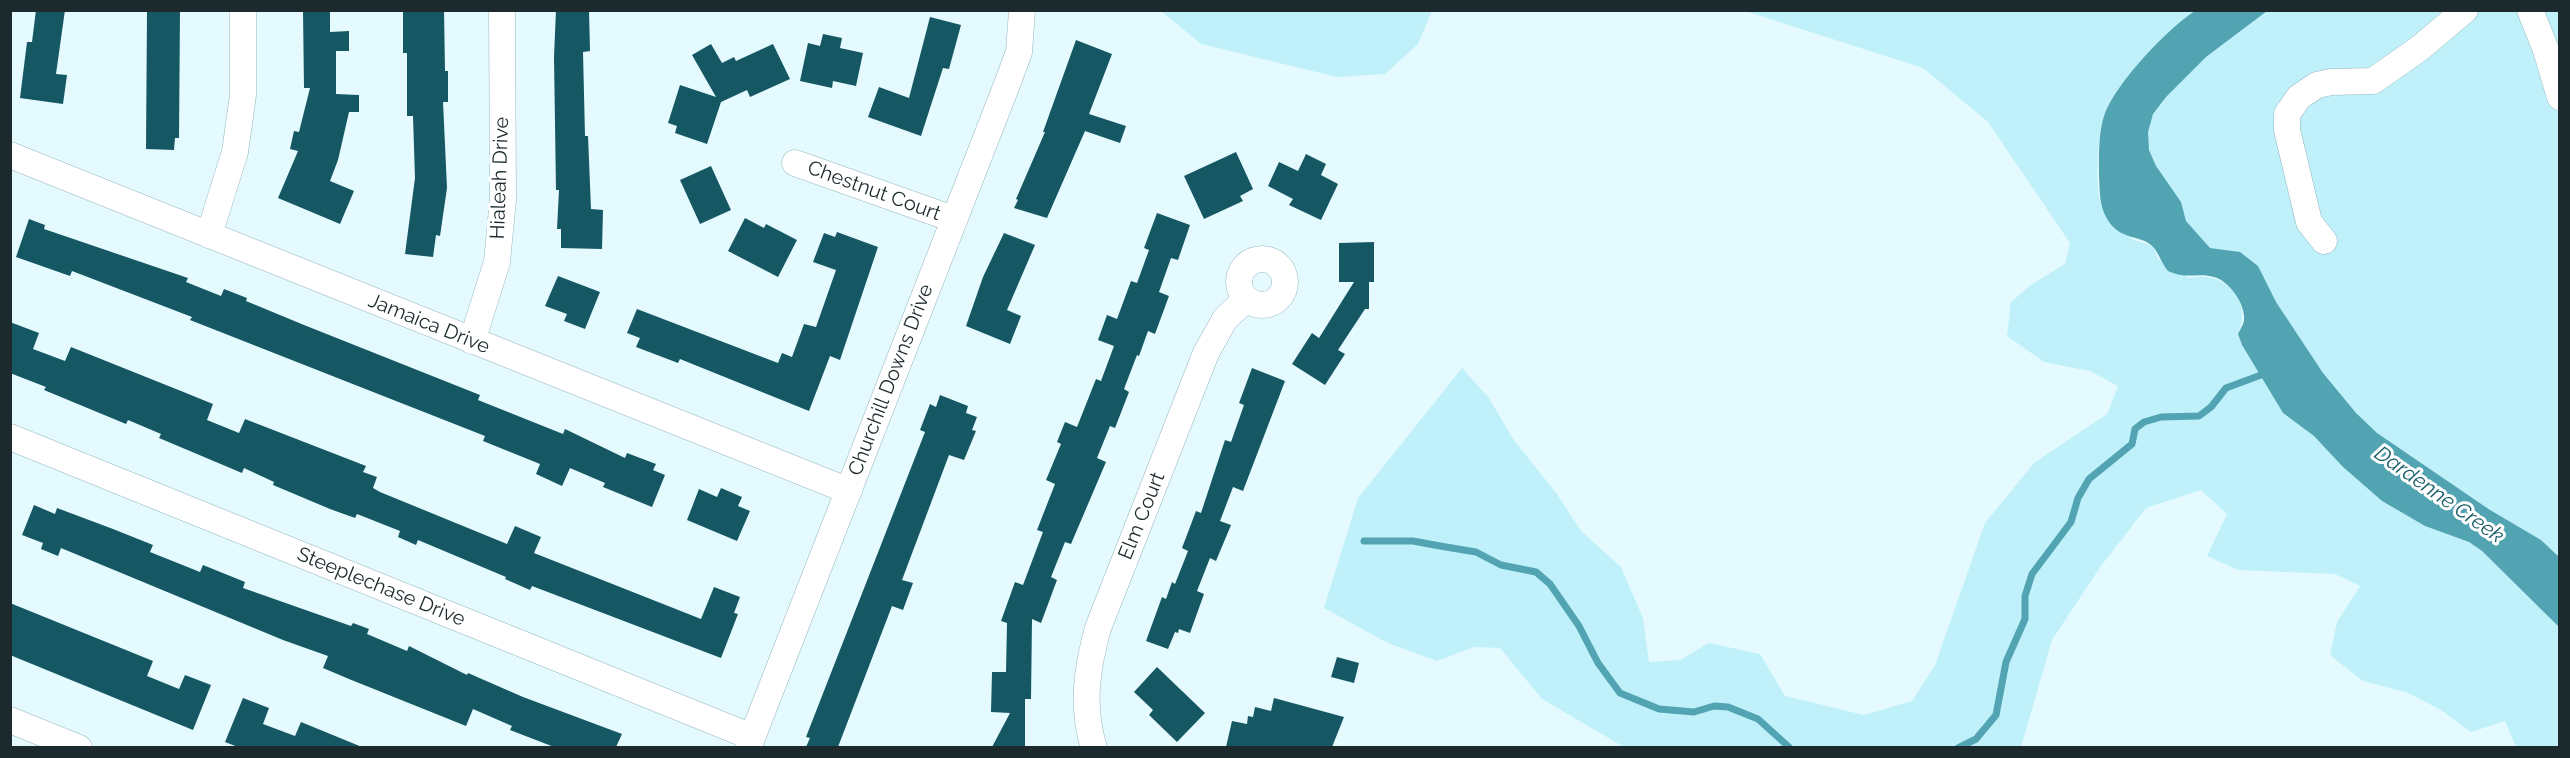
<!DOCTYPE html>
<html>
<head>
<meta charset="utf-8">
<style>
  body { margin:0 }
  #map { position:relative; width:2570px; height:758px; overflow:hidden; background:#e4fafe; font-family:Raleway,sans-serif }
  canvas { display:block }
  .frame { position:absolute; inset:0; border:12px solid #1c2a2d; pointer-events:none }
</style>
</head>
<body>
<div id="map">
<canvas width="2570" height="758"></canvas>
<div class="frame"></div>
</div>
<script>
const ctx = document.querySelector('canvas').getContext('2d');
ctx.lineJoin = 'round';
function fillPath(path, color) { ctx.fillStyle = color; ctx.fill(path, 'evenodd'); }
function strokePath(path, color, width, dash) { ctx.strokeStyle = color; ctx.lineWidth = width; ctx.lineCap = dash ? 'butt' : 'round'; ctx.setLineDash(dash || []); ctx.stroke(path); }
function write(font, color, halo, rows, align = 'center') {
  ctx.font = font + ' Raleway,sans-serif'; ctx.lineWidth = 6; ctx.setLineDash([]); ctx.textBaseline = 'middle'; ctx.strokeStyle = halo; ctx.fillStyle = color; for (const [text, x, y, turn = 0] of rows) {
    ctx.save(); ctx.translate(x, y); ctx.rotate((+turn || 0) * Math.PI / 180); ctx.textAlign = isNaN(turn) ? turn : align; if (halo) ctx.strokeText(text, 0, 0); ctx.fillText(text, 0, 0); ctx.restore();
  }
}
fillPath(new Path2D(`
  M 1161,11 L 1432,11 L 1418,44 L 1385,74 L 1337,77 L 1201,44 Z
  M 1745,11 L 2195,11 C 2169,27 2116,84 2105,113 C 2098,132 2095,181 2100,200 C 2101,205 2127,236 2132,239 C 2138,242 2147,243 2153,247 L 2158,259 L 2189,278 C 2225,270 2253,300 2238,334 L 2242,345 L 2283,413 L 2314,435 L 2343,467 L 2382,501 L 2425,526 L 2469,542 L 2482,551 L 2559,627 L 2559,747 L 2516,747 L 2505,721 L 2471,732 L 2441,710 L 2406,692 L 2363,681 L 2330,655 L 2337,622 L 2360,586 L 2335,574 L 2238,570 L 2207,556 L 2227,514 L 2201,490 L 2146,508 L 2101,566 L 2052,640 L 2021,747 L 1624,747 L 1542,699 L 1500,648 L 1474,647 L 1437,661 L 1388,643 L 1324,608 L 1358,498 L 1462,368 L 1489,398 L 1513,439 L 1557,494 L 1581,531 L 1621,567 L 1643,618 L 1649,662 L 1680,660 L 1709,643 L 1760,654 L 1785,696 L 1864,715 L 1912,701 L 1935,665 L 1985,523 L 2034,463 L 2107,414 L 2118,386 L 2090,371 L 2044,362 L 2007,336 L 2011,302 L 2032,284 L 2065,264 L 2070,243 L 1988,122 L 1923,68 Z
  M 2217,11 L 2559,11 L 2559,591 L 2403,476 L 2262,306 L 2182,251 L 2130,107 Z`), '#c0f1fb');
fillPath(new Path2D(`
  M 2195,11 L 2267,11 L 2206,57 L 2166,97 L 2153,114 L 2148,132 L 2149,150 L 2156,166 L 2181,202 L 2186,221 L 2210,248 L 2240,252 L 2258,266 L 2276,302 L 2323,373 L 2356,413 L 2377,433 L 2490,510 L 2541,540 L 2559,557 L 2559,627 L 2482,551 L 2469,542 L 2425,526 L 2382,501 L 2343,467 L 2314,436 L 2283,413 L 2242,345 L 2238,334 C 2240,330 2243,325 2244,321 C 2246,304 2229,281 2214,277 C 2196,272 2187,280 2168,271 C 2162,264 2159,254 2154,248 C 2142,233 2120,243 2106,217 C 2099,204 2100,190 2099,176 C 2099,157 2098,132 2105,113 C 2117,82 2168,28 2195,11 Z`), '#52a4b3');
strokePath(new Path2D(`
  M 1364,541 L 1413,541 L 1440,546 L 1476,552 L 1501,565 L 1536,572 L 1550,584 L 1579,626 L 1598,663 L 1620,693 L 1659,709 L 1694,712 L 1714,706 L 1728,707 L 1758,719 L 1790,748
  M 1958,748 L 1976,739 L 1996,715 L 2006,662 L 2025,619 L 2025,596 L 2032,574 L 2071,522 L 2078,498 L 2089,479 L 2132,444 L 2135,429 L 2144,422 L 2161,417 L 2199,416 L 2211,407 L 2226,388 L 2261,375 L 2270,375`), '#52a4b3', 7);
fillPath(new Path2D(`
  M 36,10 L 65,10 L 56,74 L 67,75 L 63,104 L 20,98 L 27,42 L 32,42 Z
  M 147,10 L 180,10 L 179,138 L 175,138 L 174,150 L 146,149 Z
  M 303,10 L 330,10 L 330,32 L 349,31 L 349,51 L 336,51 L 336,94 L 359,95 L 359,112 L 349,112 L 338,160 L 330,181 L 354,191 L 340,224 L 278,198 L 298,151 L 290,149 L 294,131 L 299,132 L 310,88 L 304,88 Z
  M 403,10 L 444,10 L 445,71 L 448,71 L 448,102 L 443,102 L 447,188 L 440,236 L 436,235 L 433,257 L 405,254 L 415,178 L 413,116 L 407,116 L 407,53 L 403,53 Z
  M 556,10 L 589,10 L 590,51 L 583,52 L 585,136 L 588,136 L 591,209 L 603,210 L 602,249 L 561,248 L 561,229 L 557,229 L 559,190 L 556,190 L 554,57 Z
  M 930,17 L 961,25 L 949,69 L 943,68 L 921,136 L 868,117 L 879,87 L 909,98 Z
  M 823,34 L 842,38 L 840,48 L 863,53 L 856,86 L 833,81 L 832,88 L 800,81 L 808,43 L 820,46 Z
  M 1076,40 L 1112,54 L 1089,114 L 1126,126 L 1120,143 L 1085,131 L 1047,218 L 1014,208 L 1018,200 L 1016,199 L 1045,132 L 1043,132 Z
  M 711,44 L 722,63 L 734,57 L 736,61 L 773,44 L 790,79 L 750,97 L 747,90 L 721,102 L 707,144 L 675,133 L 677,126 L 668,123 L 680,85 L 716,97 L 692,55 Z
  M 1236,152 L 1253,189 L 1240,196 L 1243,201 L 1204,219 L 1184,176 Z
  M 1306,154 L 1326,164 L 1321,175 L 1338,184 L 1321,220 L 1289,205 L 1293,199 L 1268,186 L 1279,162 L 1298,171 Z
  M 711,166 L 731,210 L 700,224 L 680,180 Z
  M 1157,213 L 1190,225 L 1178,260 L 1171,258 L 1159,292 L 1169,296 L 1155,334 L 1148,331 L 1139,356 L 1137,355 L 1124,389 L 1129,392 L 1115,428 L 1110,426 L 1097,458 L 1106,462 L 1071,544 L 1065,542 L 1051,577 L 1057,580 L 1041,623 L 1032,619 L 1031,699 L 1025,699 L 1025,747 L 992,747 L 1010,713 L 991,712 L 992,672 L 1006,672 L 1007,623 L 1001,621 L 1015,582 L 1023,585 L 1043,532 L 1037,530 L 1055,484 L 1046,480 L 1061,444 L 1057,442 L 1065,422 L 1077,427 L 1096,379 L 1101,381 L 1114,346 L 1098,340 L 1107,315 L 1117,319 L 1131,281 L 1137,283 L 1149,250 L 1144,248 Z
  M 745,218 L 764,228 L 766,224 L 797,240 L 778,277 L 728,251 Z
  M 29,219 L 45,225 L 44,229 L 188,278 L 186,282 L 221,296 L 224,289 L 247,298 L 246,301 L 304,325 L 480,395 L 478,400 L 563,434 L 565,429 L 625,458 L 627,453 L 656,464 L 653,470 L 665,475 L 652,507 L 603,487 L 605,483 L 570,468 L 562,486 L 536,474 L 540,464 L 483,441 L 485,436 L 190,320 L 192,317 L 72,271 L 70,276 L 16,257 Z
  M 837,232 L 878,247 L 840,360 L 830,356 L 809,411 L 680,359 L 678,363 L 636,347 L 640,338 L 627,333 L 637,309 L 778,363 L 782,353 L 792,357 L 804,324 L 816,327 L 836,270 L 813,262 L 824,233 L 835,237 Z
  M 1004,233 L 1035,245 L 1007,310 L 1021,316 L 1010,344 L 966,326 L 983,277 Z
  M 1374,242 L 1374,282 L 1369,282 L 1369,309 L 1365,309 L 1338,350 L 1345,354 L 1325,385 L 1292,364 L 1312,333 L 1319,338 L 1354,282 L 1339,282 L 1339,243 Z
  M 558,276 L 600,292 L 585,329 L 564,321 L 567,314 L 545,306 Z
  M 10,322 L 39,333 L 33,349 L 65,361 L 71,347 L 181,391 L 213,404 L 207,420 L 239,433 L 245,419 L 366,466 L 363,472 L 377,477 L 373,488 L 380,492 L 507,544 L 515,526 L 541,537 L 534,553 L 701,619 L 714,587 L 740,597 L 734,613 L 738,614 L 721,658 L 532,586 L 530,590 L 505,579 L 506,577 L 418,540 L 416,545 L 398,537 L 400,531 L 357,514 L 355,518 L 330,509 L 273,485 L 274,482 L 244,468 L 242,473 L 159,438 L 161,434 L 128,420 L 126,424 L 44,390 L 46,387 L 10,373 Z
  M 1252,368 L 1285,381 L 1243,491 L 1233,487 L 1220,521 L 1231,525 L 1216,561 L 1210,558 L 1197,591 L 1204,594 L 1190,633 L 1179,629 L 1178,633 L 1175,632 L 1168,649 L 1146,641 L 1162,597 L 1166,599 L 1172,582 L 1175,584 L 1188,551 L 1182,548 L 1196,511 L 1201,513 L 1225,440 L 1231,442 L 1244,405 L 1239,403 Z
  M 940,395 L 968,406 L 966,413 L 977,417 L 972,430 L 976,431 L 964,460 L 949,455 L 902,580 L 913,583 L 903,610 L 892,606 L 838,747 L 806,747 L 810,738 L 806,737 L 925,432 L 920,430 L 930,404 L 936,407 Z
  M 721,488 L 742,497 L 738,506 L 750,511 L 737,541 L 687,520 L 699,489 L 717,497 Z
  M 34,505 L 55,514 L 57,508 L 113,529 L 153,545 L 150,552 L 200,572 L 203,565 L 245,582 L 243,588 L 351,626 L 353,623 L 369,629 L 367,634 L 407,651 L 409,646 L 467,675 L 468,673 L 523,697 L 622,734 L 616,747 L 554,747 L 510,730 L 512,726 L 473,709 L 466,726 L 349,679 L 323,668 L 328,656 L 283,640 L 61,548 L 58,556 L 41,549 L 43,543 L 22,535 Z
  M 10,603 L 153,661 L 147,676 L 179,689 L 185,675 L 211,685 L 193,730 L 10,655 Z
  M 1337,657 L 1359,663 L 1354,683 L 1331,677 Z
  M 1157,667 L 1205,713 L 1177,742 L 1149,715 L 1153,710 L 1134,692 Z
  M 243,698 L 269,708 L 263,724 L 295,736 L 301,722 L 362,747 L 238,747 L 225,742 Z
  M 1274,698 L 1344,717 L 1332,747 L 1226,747 L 1232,721 L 1247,724 L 1248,716 L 1253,717 L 1255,707 L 1271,711 Z`), '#155863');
const minor = new Path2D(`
  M 2530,10 L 2546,50 L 2560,97
  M 10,155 L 849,491
  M 795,163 L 953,219
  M 209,235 L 235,152 L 243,95 L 243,10
  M 2324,241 L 2309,222 L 2287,130 L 2287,114 L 2299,97 L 2317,85 L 2331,82 L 2373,81 L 2420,48 L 2465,10
  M1239 282a23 23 0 1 1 46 0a23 23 0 1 1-46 0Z
  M 472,341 L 497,262 L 503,199 L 502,10
  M 10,437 L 752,737
  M 10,720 L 79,748
  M 748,748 L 1006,87 L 1019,52 L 1022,10
  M 1094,748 C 1081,706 1087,668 1098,628 L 1206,353 L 1225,319 L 1246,299`);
strokePath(minor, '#94b7be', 27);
strokePath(minor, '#fff', 26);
write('20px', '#1c2a2d', '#fff', [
  ["Hialeah Drive",500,178,-88],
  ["Chestnut Court",874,191,20],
  ["Jamaica Drive",429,324,22],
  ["Churchill Downs Drive",891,380,-69],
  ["Elm Court",1142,516,-68],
  ["Steeplechase Drive",381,587,22]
]);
write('italic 21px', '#185c67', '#fff', [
  ["Dardenne Creek",2439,495,35]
]);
</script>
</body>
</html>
